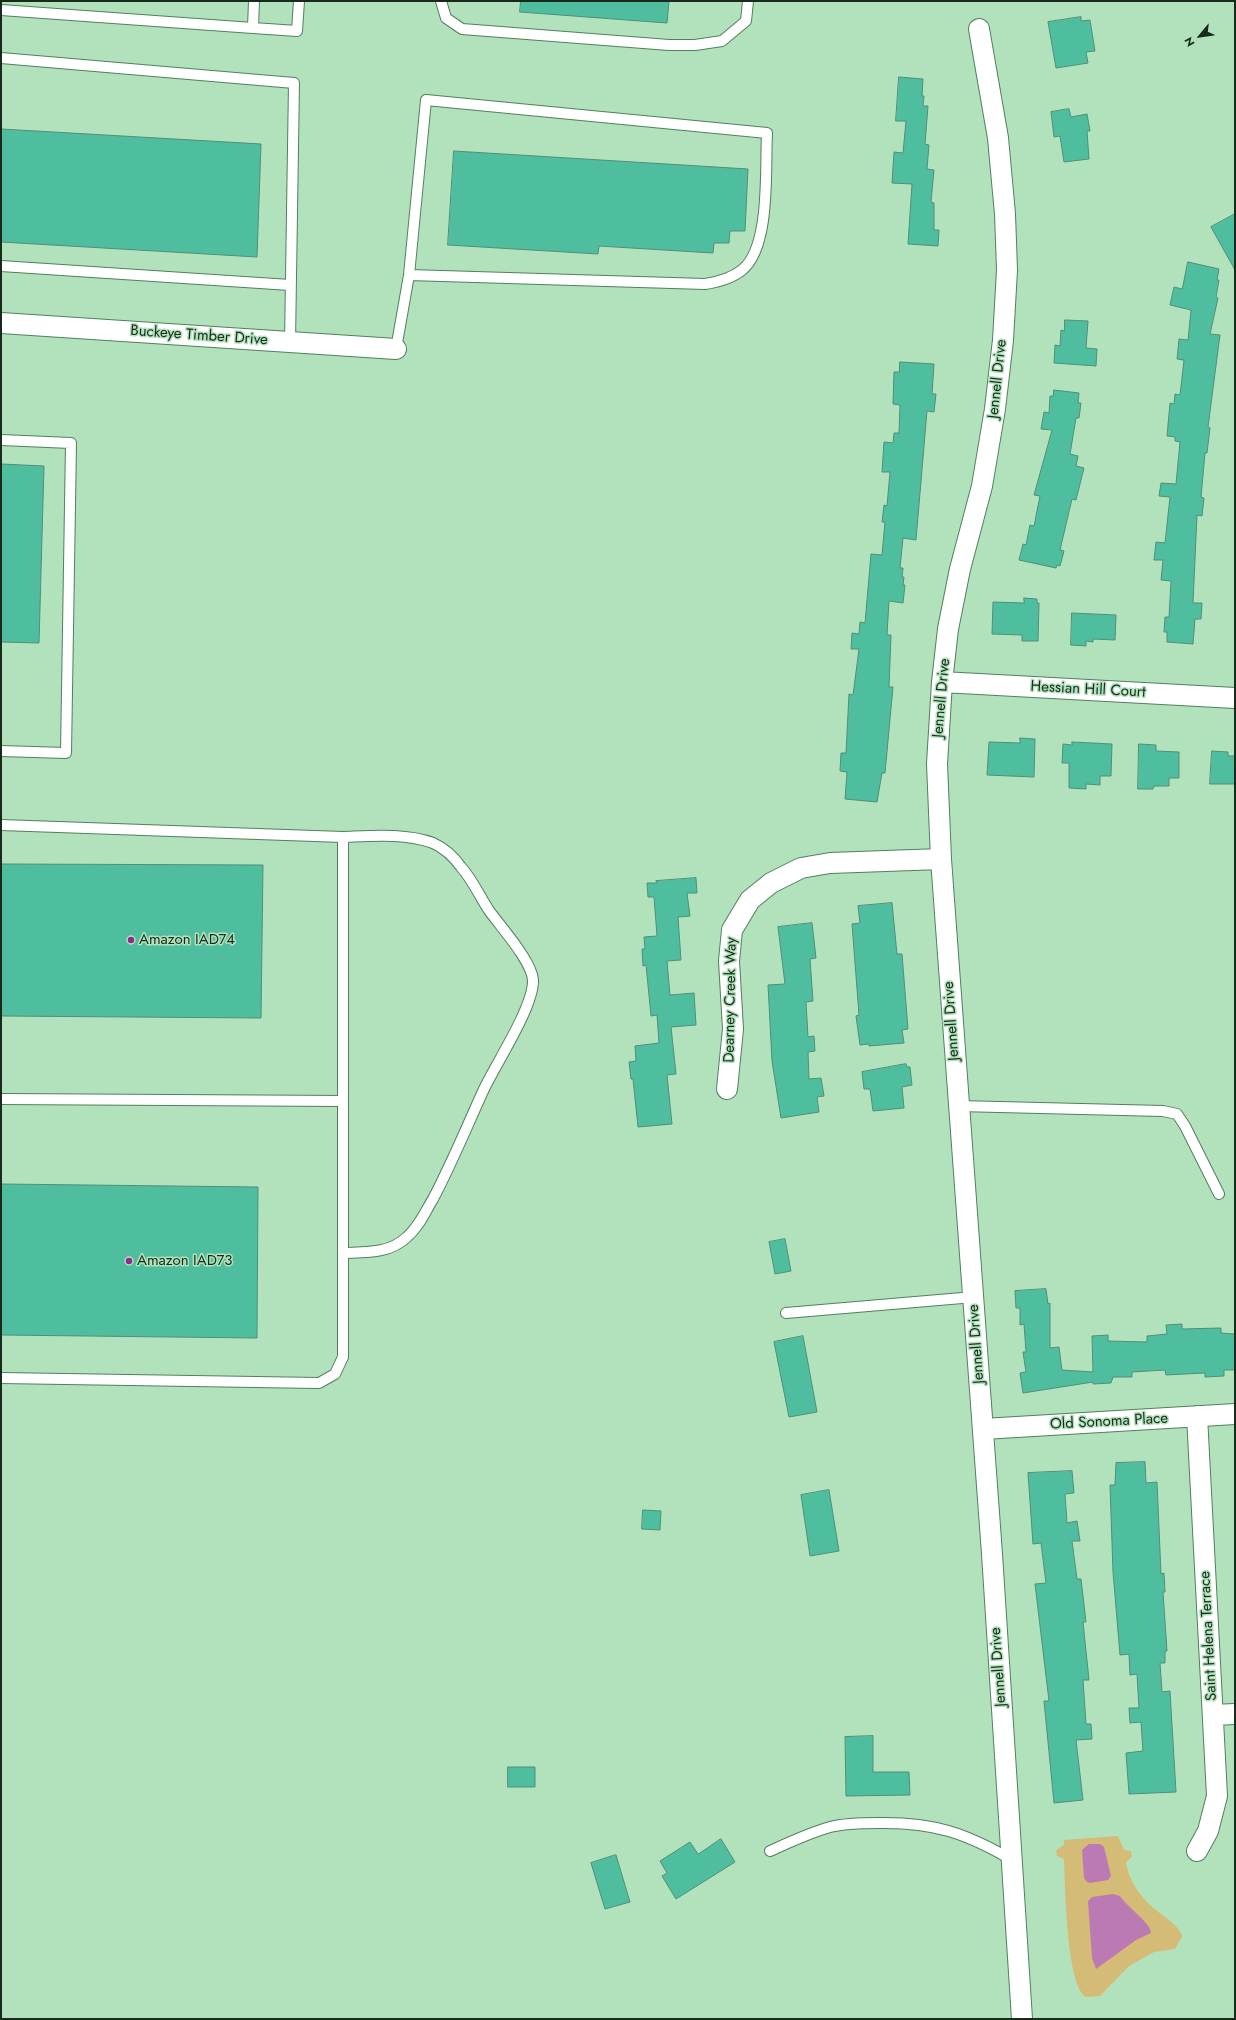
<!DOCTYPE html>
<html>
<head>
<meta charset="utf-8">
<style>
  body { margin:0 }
  #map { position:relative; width:1236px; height:2020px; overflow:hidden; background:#b2e2bc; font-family:Jost,sans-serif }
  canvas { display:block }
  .frame { position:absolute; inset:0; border:2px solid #182a1c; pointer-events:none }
  .north { position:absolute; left:1180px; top:16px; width:40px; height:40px; -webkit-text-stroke:3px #b2e2bc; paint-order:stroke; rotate:241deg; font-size:11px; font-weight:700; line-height:16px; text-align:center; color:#182a1c }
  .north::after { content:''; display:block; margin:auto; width:14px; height:18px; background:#182a1c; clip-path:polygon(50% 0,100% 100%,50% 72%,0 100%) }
</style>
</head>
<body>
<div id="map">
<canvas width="1236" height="2020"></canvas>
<div class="frame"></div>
<div class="north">N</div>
</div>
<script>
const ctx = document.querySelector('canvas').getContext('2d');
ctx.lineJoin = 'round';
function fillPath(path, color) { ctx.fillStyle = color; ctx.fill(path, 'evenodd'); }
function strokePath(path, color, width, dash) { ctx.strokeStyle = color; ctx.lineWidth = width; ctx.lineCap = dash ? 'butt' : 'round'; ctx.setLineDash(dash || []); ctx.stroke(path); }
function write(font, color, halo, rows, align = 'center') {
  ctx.font = font + ' Jost,sans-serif'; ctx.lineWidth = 3; ctx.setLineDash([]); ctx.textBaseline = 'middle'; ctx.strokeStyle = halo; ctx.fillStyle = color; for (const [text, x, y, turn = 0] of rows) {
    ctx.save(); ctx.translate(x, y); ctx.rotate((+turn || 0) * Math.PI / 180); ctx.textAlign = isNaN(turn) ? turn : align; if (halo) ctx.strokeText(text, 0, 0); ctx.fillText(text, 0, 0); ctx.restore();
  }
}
fillPath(new Path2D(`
  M 1118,1836 L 1124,1850 L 1131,1851 L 1132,1857 L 1126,1862 C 1128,1877 1137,1892 1148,1903 C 1156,1912 1182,1926 1182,1937 L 1175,1949 L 1154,1952 L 1129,1966 L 1100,1996 L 1086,1997 C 1066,1986 1065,1883 1064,1859 L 1057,1856 L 1056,1850 L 1064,1845 L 1064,1840 Z`), '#d4bc77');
fillPath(new Path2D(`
  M 1089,1844 L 1100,1844 L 1104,1847 L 1111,1876 L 1108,1880 L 1090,1883 L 1087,1882 L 1084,1878 L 1082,1850 Z
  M 1113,1894 L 1120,1896 C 1127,1907 1151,1923 1151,1933 L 1136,1940 L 1096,1969 L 1092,1958 L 1088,1901 L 1092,1897 Z`), '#bc7ab4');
const building = new Path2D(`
  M 521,1 L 669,1 L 667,23 L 520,12 Z
  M 1081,17 L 1081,21 L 1090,20 L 1095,51 L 1086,52 L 1088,63 L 1056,68 L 1048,22 Z
  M 899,77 L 923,79 L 922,96 L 924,96 L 923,106 L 928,106 L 925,144 L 929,145 L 927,169 L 934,170 L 931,202 L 934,203 L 934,230 L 939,230 L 938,246 L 908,244 L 912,184 L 892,183 L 894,152 L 903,153 L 906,121 L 896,121 Z
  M 1069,109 L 1071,117 L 1087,114 L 1090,131 L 1087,131 L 1089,159 L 1064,162 L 1060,136 L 1054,137 L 1051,112 Z
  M 1,129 L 261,144 L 257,257 L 1,242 Z
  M 454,151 L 748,169 L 745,231 L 730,231 L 729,243 L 714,243 L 713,253 L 599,246 L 598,254 L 448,245 Z
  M 1235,214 L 1235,270 L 1211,227 Z
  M 1188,262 L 1219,269 L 1217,280 L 1219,280 L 1216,297 L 1218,298 L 1210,334 L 1220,335 L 1208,427 L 1210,428 L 1207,453 L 1205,453 L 1201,497 L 1204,498 L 1202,516 L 1197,515 L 1193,603 L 1202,603 L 1201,619 L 1195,619 L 1193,644 L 1167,642 L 1167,632 L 1164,632 L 1165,617 L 1169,617 L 1171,581 L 1161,580 L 1163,560 L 1154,560 L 1156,542 L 1165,543 L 1170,497 L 1159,496 L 1161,483 L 1176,484 L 1180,442 L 1175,441 L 1175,437 L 1167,436 L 1170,403 L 1174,404 L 1175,394 L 1180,395 L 1184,360 L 1177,359 L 1179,339 L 1188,340 L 1191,310 L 1170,305 L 1174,287 L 1182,289 Z
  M 1065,320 L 1088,321 L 1086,348 L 1097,349 L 1096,366 L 1054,363 L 1055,345 L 1060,346 L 1061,330 L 1064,331 Z
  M 900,362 L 934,364 L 932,394 L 936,394 L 934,412 L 927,411 L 916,540 L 903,538 L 900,568 L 903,568 L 902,577 L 904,577 L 903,585 L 905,585 L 903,603 L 889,601 L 887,635 L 891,635 L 889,687 L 893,687 L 885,773 L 882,773 L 877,802 L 845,799 L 847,772 L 840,771 L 841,753 L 846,753 L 849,694 L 853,695 L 859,649 L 851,649 L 852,633 L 859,634 L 860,622 L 865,623 L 871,554 L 882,555 L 885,522 L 882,522 L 884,505 L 887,506 L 890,472 L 882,472 L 884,442 L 893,443 L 894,433 L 899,433 L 900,405 L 893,404 L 894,372 L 899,372 Z
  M 1054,390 L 1079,393 L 1078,403 L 1081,403 L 1079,418 L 1076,418 L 1070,454 L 1078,456 L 1076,466 L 1084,468 L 1076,500 L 1072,499 L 1060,550 L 1064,551 L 1060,566 L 1057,565 L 1056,568 L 1019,560 L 1023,544 L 1026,545 L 1030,525 L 1034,526 L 1040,496 L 1034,495 L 1052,430 L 1041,429 L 1044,412 L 1049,413 L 1050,396 L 1053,396 Z
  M 1,464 L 44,466 L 39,643 L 1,642 Z
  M 1024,598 L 1037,599 L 1037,603 L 1039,603 L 1038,641 L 1022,641 L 1022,635 L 992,634 L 993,602 L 1024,603 Z
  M 1072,613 L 1116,615 L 1115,640 L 1093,639 L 1093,642 L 1086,641 L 1086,646 L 1071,645 Z
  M 1020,738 L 1035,739 L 1034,777 L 987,775 L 989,742 L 1020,743 Z
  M 1072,742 L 1112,744 L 1111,776 L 1100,776 L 1100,785 L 1086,784 L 1086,789 L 1069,788 L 1069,763 L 1062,763 L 1063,744 L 1072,745 Z
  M 1139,744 L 1156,745 L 1156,751 L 1179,752 L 1179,778 L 1169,778 L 1169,786 L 1154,786 L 1153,789 L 1138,789 Z
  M 1212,751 L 1228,752 L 1228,756 L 1235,756 L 1235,784 L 1210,784 Z
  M 1,864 L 263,865 L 261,1018 L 1,1016 Z
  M 696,878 L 697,893 L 687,893 L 690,916 L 678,917 L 681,960 L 667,961 L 670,995 L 694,993 L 696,1025 L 671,1027 L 676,1074 L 667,1075 L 672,1124 L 638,1127 L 633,1079 L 631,1079 L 629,1062 L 636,1061 L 635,1046 L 659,1043 L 657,1015 L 651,1016 L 646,965 L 643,966 L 642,949 L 645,949 L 644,937 L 657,936 L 654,897 L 648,897 L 647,883 L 657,883 L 656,881 Z
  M 892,903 L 897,954 L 902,954 L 908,1029 L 902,1030 L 904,1043 L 869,1046 L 869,1044 L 860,1045 L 856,1016 L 859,1015 L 852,924 L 860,923 L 858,906 Z
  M 812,923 L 816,958 L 810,959 L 813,1001 L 806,1002 L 808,1037 L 814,1036 L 815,1051 L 808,1052 L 809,1079 L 821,1078 L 824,1096 L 817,1097 L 819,1112 L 781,1118 L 772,1061 L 768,985 L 785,984 L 778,927 Z
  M 906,1064 L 907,1067 L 910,1067 L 912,1085 L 902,1087 L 904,1108 L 873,1111 L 870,1089 L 864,1089 L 862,1072 Z
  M 1,1184 L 258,1187 L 257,1338 L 1,1335 Z
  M 785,1239 L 791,1271 L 775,1274 L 769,1242 Z
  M 1046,1289 L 1048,1304 L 1050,1303 L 1050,1348 L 1059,1347 L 1062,1370 L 1093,1372 L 1092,1336 L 1108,1335 L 1108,1341 L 1147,1342 L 1147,1336 L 1167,1334 L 1166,1325 L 1182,1324 L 1182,1329 L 1221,1328 L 1221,1333 L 1235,1334 L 1235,1370 L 1224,1370 L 1224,1376 L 1205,1377 L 1205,1373 L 1166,1375 L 1165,1370 L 1132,1372 L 1132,1377 L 1113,1377 L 1111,1383 L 1093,1384 L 1093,1382 L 1023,1393 L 1020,1373 L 1026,1372 L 1023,1352 L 1026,1352 L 1024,1324 L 1020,1325 L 1020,1308 L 1016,1308 L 1015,1291 Z
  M 803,1336 L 817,1412 L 789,1417 L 774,1342 Z
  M 1145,1462 L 1146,1483 L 1157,1482 L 1161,1574 L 1164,1573 L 1165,1592 L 1163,1592 L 1167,1651 L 1165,1651 L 1165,1663 L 1160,1663 L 1162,1692 L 1170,1691 L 1176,1792 L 1129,1794 L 1126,1753 L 1143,1751 L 1141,1722 L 1130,1723 L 1129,1708 L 1139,1708 L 1137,1674 L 1130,1675 L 1129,1654 L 1120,1655 L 1113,1572 L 1110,1485 L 1115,1485 L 1116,1463 Z
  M 1072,1471 L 1074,1493 L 1065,1494 L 1067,1523 L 1077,1521 L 1080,1541 L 1072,1541 L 1077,1579 L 1081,1579 L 1086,1622 L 1083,1622 L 1089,1680 L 1083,1680 L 1086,1724 L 1091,1724 L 1092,1739 L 1076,1740 L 1083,1800 L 1054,1803 L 1044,1701 L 1049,1701 L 1035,1584 L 1046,1583 L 1041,1543 L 1033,1544 L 1028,1473 Z
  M 829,1490 L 839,1551 L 810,1556 L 801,1495 Z
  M 643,1510 L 661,1511 L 660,1530 L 642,1529 Z
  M 873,1736 L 873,1772 L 909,1772 L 910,1795 L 846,1796 L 845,1737 Z
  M 508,1767 L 535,1767 L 535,1787 L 508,1787 Z
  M 721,1839 L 735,1862 L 676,1899 L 662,1876 L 667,1873 L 660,1861 L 690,1842 L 698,1854 Z
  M 616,1855 L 630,1902 L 605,1909 L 591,1863 Z`);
fillPath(building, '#4fbe9e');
strokePath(building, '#508e7a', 1);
const service = new Path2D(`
  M 441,1 L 446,18 L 462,29 L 669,45 L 695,45 L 722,41 L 746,21 L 748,1
  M 1,10 L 253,28 L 254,1
  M 253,28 L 297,31 L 299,1
  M 1,58 L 294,83 L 290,342
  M 1,266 L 290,285
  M 396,349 L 409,275 L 426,100 L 767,133 C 765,168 771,247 742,270 C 731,279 718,282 705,284 L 409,275
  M 1,440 L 71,443 L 66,753 L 1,751
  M 1,825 L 343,837 L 343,1357 L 335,1374 L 319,1383 L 1,1378
  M 1,1099 L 343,1101
  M 958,1106 L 1163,1111 L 1177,1114 L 1185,1126 L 1219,1194
  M 343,1253 C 366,1252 389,1254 407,1237 C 419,1227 425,1212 433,1199 C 452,1163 467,1126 484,1089 C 497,1062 532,1009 533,982 C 534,963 499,925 488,909 C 479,895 472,879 461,867 C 454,857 444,848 433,843 C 405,833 372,836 343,837
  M 786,1313 L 974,1297
  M 770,1851 C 790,1842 809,1833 830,1827 C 846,1823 863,1823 879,1823 C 933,1822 966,1833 1012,1860`);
const minor = new Path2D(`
  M 979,29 L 998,138 L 1005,214 L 1007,270 L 1003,340 L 995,409 L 982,486 L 960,569 L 948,629 L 942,682 L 937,764 L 941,859 L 992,1554 L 1022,2019
  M 1,323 L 396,349
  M 942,682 L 1235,698
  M 727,1089 L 733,1029 L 729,961 L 732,930 L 750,900 L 771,883 L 801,868 L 830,863 L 941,859
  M 983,1429 L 1235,1414
  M 1213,1715 L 1235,1714
  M 1197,1851 L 1208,1831 L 1217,1796 L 1197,1416`);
strokePath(service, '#527f5d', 12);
strokePath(minor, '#527f5d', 22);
strokePath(service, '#fff', 10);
strokePath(minor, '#fff', 20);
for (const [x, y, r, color] of [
  [131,940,4,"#93288b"],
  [129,1261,4,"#93288b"]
]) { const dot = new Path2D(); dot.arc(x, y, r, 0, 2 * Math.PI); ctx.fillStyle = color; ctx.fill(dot); strokePath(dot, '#b2e2bc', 1.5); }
write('15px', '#182a1c', '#b2e2bc', [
  ["Buckeye Timber Drive",199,336,4],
  ["Jennell Drive",998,379,-84],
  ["Hessian Hill Court",1088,690,3],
  ["Jennell Drive",942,698,-85],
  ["Dearney Creek Way",731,1000,-89],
  ["Jennell Drive",952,1021,-94],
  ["Jennell Drive",977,1344,-94],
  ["Old Sonoma Place",1109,1422,-3],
  ["Saint Helena Terrace",1209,1636,-93],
  ["Jennell Drive",999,1667,-94]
]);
write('15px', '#182a1c', '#b2e2bc', [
  ["Amazon IAD74",139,940],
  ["Amazon IAD73",137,1261]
], 'left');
</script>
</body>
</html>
